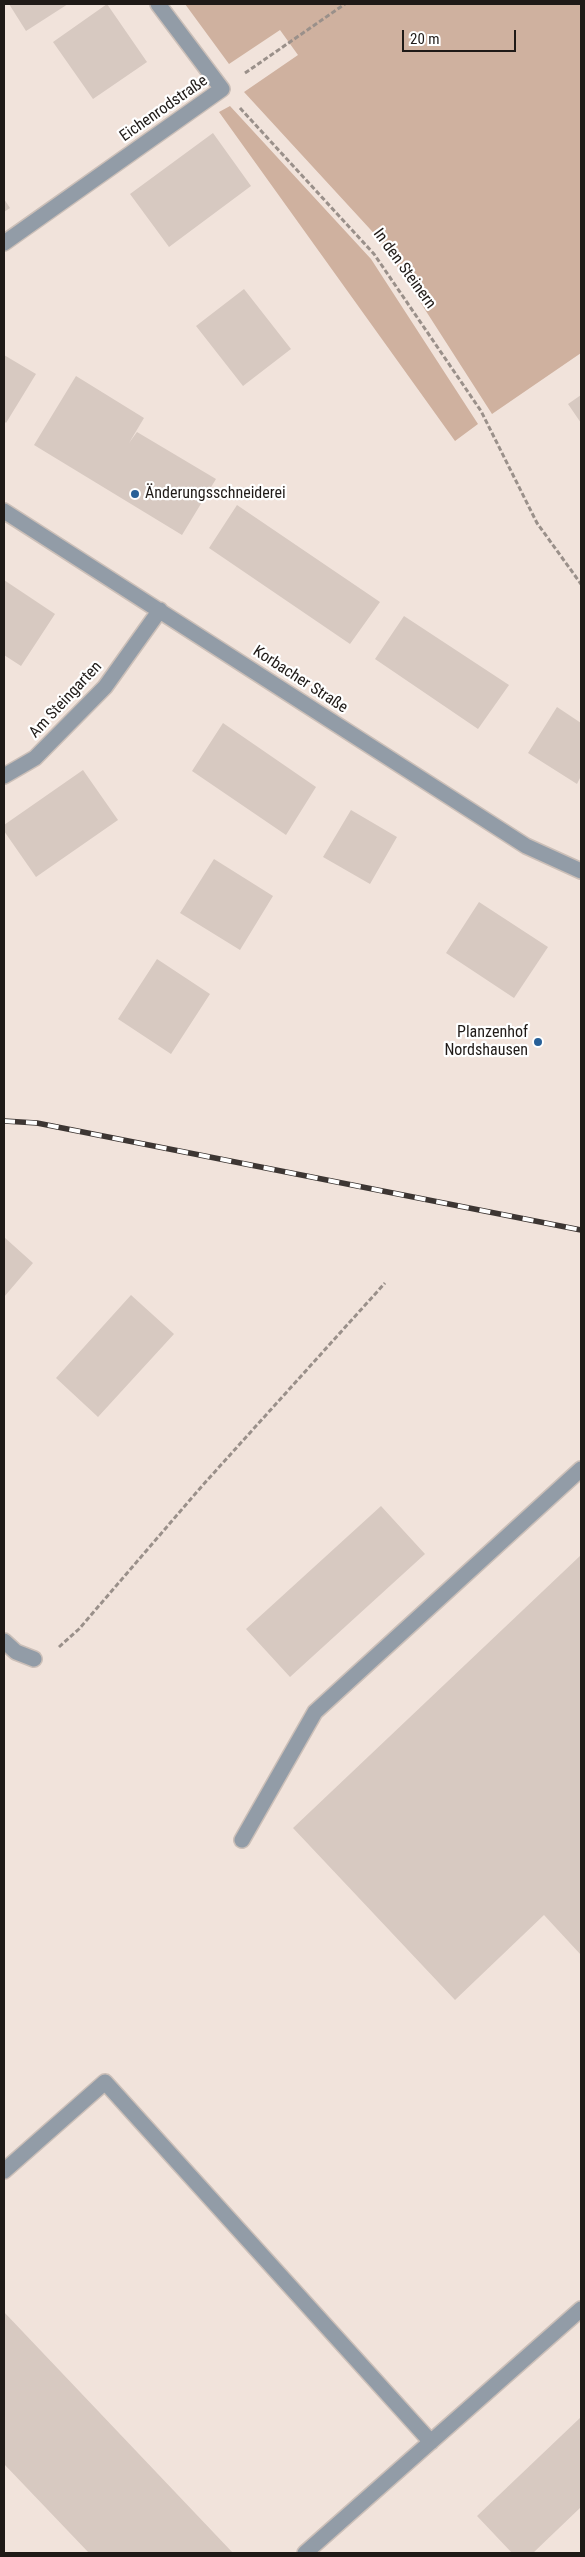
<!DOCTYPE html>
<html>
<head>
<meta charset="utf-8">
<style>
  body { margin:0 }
  #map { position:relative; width:585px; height:2557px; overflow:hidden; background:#f1e3db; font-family:"Roboto Condensed",sans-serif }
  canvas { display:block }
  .frame { position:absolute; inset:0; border:5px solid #1f1a17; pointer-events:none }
  .scale { position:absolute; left:402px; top:30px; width:114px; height:22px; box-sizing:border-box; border:2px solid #1f1a17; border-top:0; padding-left:6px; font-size:15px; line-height:18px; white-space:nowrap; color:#1f1a17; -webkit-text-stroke:4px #fff; paint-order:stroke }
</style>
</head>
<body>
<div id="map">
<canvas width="585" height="2557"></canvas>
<div class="frame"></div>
<div class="scale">20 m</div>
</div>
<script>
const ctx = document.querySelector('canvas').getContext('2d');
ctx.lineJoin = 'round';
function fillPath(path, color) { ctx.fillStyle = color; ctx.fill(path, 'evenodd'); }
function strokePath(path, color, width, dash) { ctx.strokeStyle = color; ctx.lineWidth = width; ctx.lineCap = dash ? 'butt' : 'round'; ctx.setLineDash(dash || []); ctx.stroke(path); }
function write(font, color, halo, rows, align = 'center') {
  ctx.font = font + ' "Roboto Condensed",sans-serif'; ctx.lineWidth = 4.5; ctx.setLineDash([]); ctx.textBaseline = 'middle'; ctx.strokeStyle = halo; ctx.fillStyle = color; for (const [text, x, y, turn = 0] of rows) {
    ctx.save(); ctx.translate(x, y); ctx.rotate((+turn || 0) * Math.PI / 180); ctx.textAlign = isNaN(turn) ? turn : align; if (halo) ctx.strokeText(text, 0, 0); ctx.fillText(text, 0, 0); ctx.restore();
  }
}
fillPath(new Path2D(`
  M 185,4 L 581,4 L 581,353 L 492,414 L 381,241 L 244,92 L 298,55 L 280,30 L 229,64 Z
  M 230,106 L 371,259 L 478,424 L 455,441 L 219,112 Z`), '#cfb19f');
fillPath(new Path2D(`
  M 9,4 L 68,4 L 26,31 Z
  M 107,4 L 147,62 L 93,99 L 53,42 Z
  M 213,133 L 251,186 L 169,247 L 130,194 Z
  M 4,199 L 10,208 L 4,212 Z
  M 244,289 L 291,349 L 243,386 L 196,326 Z
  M 4,355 L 36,374 L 6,423 L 4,421 Z
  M 76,376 L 144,418 L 129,443 L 137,432 L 216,479 L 182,535 L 34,445 Z
  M 581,395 L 581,423 L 568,404 Z
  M 237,505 L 380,602 L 350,644 L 209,548 Z
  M 4,580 L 55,614 L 21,666 L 4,655 Z
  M 404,616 L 509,685 L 478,729 L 375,659 Z
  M 557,707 L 581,723 L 581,776 L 577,784 L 528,753 Z
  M 223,723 L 316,787 L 286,835 L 192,771 Z
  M 83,770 L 118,820 L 36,877 L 4,831 L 4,825 Z
  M 351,810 L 397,837 L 370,884 L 323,857 Z
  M 214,859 L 273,896 L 240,950 L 180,913 Z
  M 479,902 L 548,947 L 514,998 L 446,953 Z
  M 157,959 L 210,994 L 171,1054 L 118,1019 Z
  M 4,1237 L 33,1263 L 4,1297 Z
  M 131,1295 L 174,1334 L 98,1417 L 56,1378 Z
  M 381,1506 L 425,1554 L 290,1677 L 246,1629 Z
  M 581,1555 L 581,1955 L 544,1915 L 455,2000 L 293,1828 Z
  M 4,2312 L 233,2553 L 89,2553 L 4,2464 Z
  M 581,2417 L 581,2507 L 533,2553 L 512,2553 L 477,2516 Z`), '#d7c9c1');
const minor = new Path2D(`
  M 4,243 L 222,89 L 158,4
  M 4,511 L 526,846 L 581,871
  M 4,776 L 35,758 L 105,687 L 160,610
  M 4,1641 L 16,1652 L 34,1659
  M 242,1840 L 315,1712 L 581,1469
  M 4,2171 L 105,2082 L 431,2442
  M 305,2553 L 581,2309`);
strokePath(minor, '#cbbfb8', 18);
strokePath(new Path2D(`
  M 245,73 L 345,4
  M 240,108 L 374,254 L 481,411 L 537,523 L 581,584
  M 59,1647 L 79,1629 L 202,1486 L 385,1283`), '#9a908a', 3, [5, 2.5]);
strokePath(minor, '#929ca7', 15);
const rail = new Path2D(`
  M 4,1121 L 37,1123 L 581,1230`);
strokePath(rail, '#3d3633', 5.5);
strokePath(rail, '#fff', 4, [11]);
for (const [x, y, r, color] of [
  [135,494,5,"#286098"],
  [538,1042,5,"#286098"]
]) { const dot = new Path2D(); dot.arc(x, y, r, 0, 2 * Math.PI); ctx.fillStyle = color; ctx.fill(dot); strokePath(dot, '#fff', 2); }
write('16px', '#1f1a17', '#fff', [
  ["Eichenrodstraße",164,109,-35],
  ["In den Steinern",404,269,54],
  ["Korbacher Straße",300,680,33],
  ["Am Steingarten",66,700,-47]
]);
write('16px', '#1f1a17', '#fff', [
  ["Änderungsschneiderei",145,494],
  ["Planzenhof",528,1033,"right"],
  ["Nordshausen",528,1051,"right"]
], 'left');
</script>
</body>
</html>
